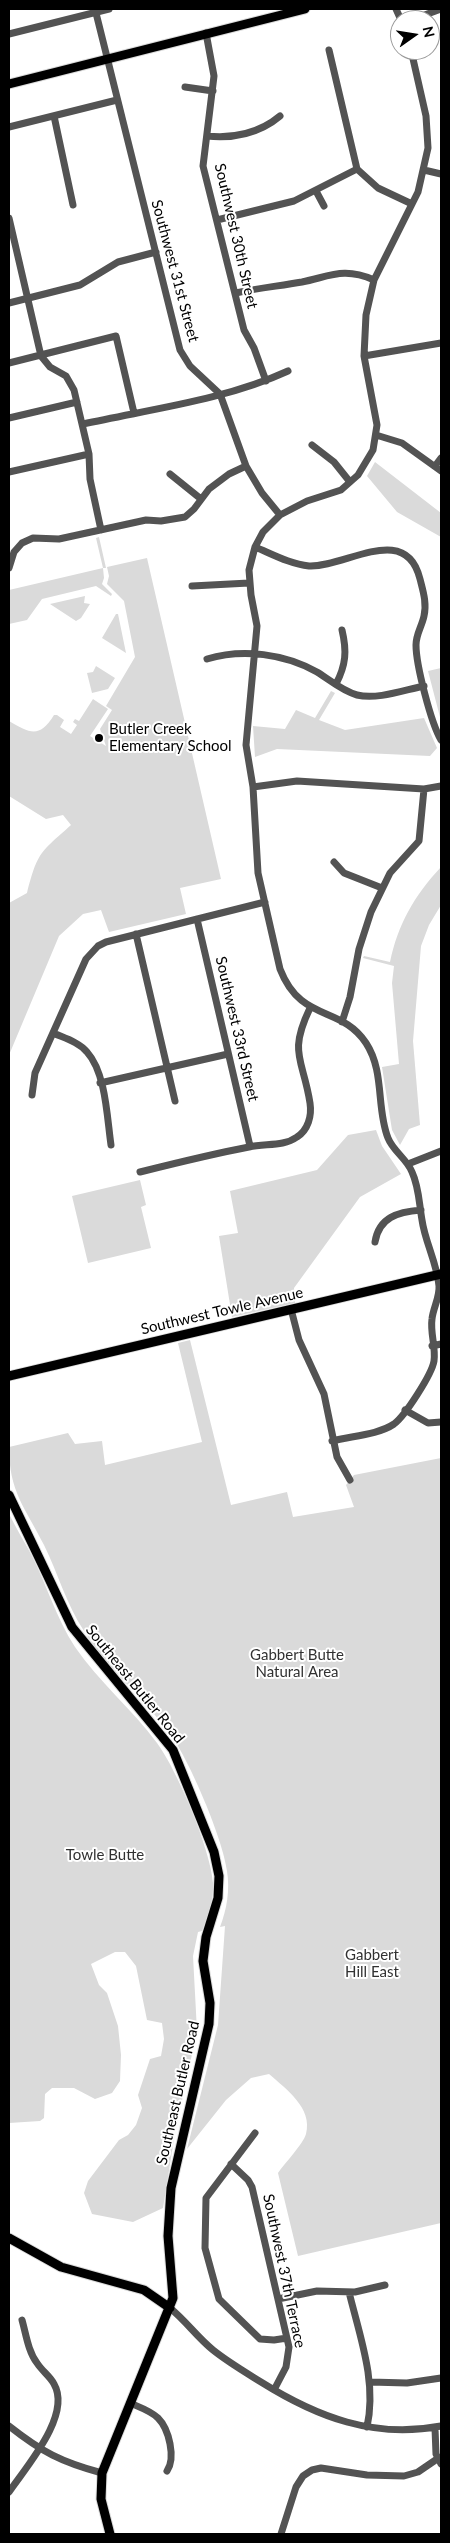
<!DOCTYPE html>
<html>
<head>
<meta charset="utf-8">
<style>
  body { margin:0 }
  #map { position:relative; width:450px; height:2543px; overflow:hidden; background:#fff; font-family:Lato,sans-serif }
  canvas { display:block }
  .frame { position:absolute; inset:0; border:10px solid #000; pointer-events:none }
  .north { position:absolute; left:390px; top:10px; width:50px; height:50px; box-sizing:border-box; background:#fff; border:1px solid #999; border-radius:50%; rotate:77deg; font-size:14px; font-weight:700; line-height:20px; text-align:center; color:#000 }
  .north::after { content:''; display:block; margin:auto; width:18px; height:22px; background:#000; clip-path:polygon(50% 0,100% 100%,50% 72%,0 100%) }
</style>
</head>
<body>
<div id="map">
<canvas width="450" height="2543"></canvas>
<div class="frame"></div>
<div class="north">N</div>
</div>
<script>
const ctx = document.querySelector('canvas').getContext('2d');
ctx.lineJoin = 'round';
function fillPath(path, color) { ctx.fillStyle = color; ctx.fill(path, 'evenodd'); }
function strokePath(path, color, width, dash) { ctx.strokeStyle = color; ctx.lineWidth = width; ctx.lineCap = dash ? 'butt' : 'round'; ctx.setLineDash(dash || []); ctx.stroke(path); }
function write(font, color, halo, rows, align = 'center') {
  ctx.font = font + ' Lato,sans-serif'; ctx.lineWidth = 4; ctx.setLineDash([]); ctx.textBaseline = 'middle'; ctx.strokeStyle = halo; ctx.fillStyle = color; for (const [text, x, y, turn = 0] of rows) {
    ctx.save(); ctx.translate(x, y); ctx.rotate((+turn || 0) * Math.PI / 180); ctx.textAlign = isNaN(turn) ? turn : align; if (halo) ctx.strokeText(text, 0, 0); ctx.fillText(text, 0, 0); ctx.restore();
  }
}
fillPath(new Path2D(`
  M 375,462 L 441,513 L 441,537 L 397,512 L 367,476 Z
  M 99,537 L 106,568 L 103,568 L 104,578 L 102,584 L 112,594 L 111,596 L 96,586 L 42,599 L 27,620 L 9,624 L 9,590 L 103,568 L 96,538 Z
  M 147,558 L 221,879 L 180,888 L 186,914 L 109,932 L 101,910 L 83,914 L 59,936 L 9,1055 L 9,903 L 27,893 C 38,851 40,853 71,825 L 63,815 L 46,819 L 9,796 L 9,721 C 30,733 39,739 54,715 L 57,715 L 64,720 L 60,727 L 71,734 L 77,725 L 73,722 L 75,719 L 79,721 L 93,699 L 108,709 L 90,736 L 106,746 L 100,729 L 112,710 L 106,706 L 135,657 L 124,601 L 107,584 L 109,576 L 107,567 Z
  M 85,596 L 84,603 L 90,604 L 81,618 L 76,621 L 50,604 Z
  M 116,614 L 118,614 L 126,653 L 102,638 Z
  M 96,666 L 115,678 L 108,689 L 92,693 L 87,673 L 93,672 Z
  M 441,668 L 441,721 L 428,671 Z
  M 331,691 L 335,693 L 319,720 L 345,730 L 424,718 L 437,748 L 430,756 L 277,749 L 255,757 L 253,726 L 285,729 L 296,710 L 315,718 Z
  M 441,867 L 441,905 L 429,925 L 421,946 L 413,1041 L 420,1125 L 409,1129 L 400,1145 L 392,1130 L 382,1067 L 399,1064 L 392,983 L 394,966 L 363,958 L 364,956 L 390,962 C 398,924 414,896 441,867 Z
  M 376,1130 L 382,1146 L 401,1174 L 360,1197 L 294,1288 L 295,1303 L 232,1317 L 219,1236 L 238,1233 L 230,1191 L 317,1170 L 348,1135 Z
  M 140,1180 L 146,1205 L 141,1207 L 151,1248 L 88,1263 L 72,1196 Z
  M 190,1340 L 231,1505 L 287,1492 L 293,1517 L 354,1507 L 346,1485 L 354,1475 L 441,1458 L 441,2223 L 298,2256 L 278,2173 C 285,2163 303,2144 306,2134 C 313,2108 286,2089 269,2074 L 251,2078 L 226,2100 L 187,2149 L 218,2025 L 225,1926 L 220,1927 C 227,1909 230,1890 227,1871 C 223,1839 190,1762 171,1735 C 144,1698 108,1669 84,1631 C 66,1604 58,1573 44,1545 C 25,1507 9,1492 9,1447 L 68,1433 L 75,1444 L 102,1441 L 105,1465 L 202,1442 L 178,1343 Z
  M 9,1514 C 16,1528 24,1541 31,1554 C 47,1585 56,1618 75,1647 C 99,1682 132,1709 157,1743 C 177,1770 211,1850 213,1883 C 214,1900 208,1915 202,1931 L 198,1932 L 193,1956 L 197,2031 L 175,2133 L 163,2208 L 133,2222 L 92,2214 L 84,2193 L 88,2181 L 119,2140 L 128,2135 L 136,2125 L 142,2108 L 138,2095 L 150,2059 L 161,2056 L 164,2039 L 162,2023 L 147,2020 L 136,1966 L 125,1952 L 115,1952 L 91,1964 L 99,1985 L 107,1993 L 118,2026 L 121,2055 L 120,2081 L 112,2093 L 95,2099 L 74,2088 L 52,2088 L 45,2094 L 44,2118 L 40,2121 L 9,2123 Z`), '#dadada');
const major = new Path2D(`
  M 9,84 L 305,9
  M 9,1376 L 441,1274
  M 9,1495 L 72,1627 L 173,1750 L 214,1852 L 219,1876 L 218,1898 L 206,1937 L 203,1961 L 210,2003 L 209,2024 L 171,2188 L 168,2236 L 173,2298 L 102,2473 L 101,2499 L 110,2534
  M 9,2238 L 61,2267 L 144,2290 L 170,2308`);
strokePath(major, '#dbdbdb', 11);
strokePath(new Path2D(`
  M 95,9 L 180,350 L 190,366 L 220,394 L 246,466 L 262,493 L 280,515
  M 396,9 L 401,20
  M 411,20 L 441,9
  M 206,33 L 214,76 L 203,166 L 244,330 L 254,348 L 266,381
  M 9,34 L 109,9
  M 329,50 L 357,169 L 378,188 L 412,204
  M 185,87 L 213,91
  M 54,116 L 73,205
  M 9,127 L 117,100
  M 207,136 C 233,139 260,133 280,116
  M 424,170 L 441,174
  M 316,191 L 324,206
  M 9,218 L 41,356 L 50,367 L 66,376 L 74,390 L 89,454 L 90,479 L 101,530
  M 217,220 L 294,201 L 357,169
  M 236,293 C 258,288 280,286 302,282 C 331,276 344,267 374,280
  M 9,303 L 80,285 L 118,262 L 156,252
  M 364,356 L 441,343
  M 9,363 L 116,336 L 134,413
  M 9,418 L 77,402
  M 83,424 C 151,409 225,400 288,371
  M 376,435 L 402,443 L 441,471
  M 312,445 L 334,462 L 350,482
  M 435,466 L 441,458
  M 9,472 L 89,454
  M 170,474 L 201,499
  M 255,547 C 272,554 290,564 309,566 C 345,568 406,521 420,579 C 423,591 427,603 424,616 C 422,626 416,634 416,645 C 416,665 431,723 441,740
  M 9,568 L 14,552 L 22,543 L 33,538 L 59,539 L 146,520 L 161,521 L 185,517 L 194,509 L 209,489 L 229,474 L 246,466
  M 192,586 L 249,583
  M 207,659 C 243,648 285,654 317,672 C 330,680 342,691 357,695 C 377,700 404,690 424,686
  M 336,684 C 346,665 347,651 342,630
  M 253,787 L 297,781 L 424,789 L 441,786
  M 334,862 L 344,873 L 382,888
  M 197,919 L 250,1146
  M 136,934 L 175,1101
  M 342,1022 L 350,997 L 359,949 L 371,912 L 390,873 L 419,841 L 424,789
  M 53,1033 C 64,1038 79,1042 87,1052 C 106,1073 107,1118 111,1145
  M 100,1083 L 228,1054
  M 32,1095 L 35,1073 L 86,959 L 98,946 L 106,942 L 265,902
  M 408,1164 L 441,1151
  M 140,1172 C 176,1163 212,1154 249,1147 C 265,1143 283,1147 297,1137 C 308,1130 312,1116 310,1103 C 303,1058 288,1054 310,1008
  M 375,1242 C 379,1217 398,1212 421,1210
  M 291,1309 L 299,1340 L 324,1394 L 337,1457 L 350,1480
  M 432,1346 L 441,1344
  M 405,1410 L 428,1423 L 441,1422
  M 332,1441 C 350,1436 378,1435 394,1424 C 405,1416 432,1374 434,1361 C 436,1347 430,1333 432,1319 C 433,1308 440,1297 439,1286 C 437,1263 425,1242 422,1220 C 419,1203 419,1187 412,1172 C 407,1159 393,1151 388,1138 C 376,1108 385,1072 366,1043 C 341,1005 301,1023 280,969 L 258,873 L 253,787 L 246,745 L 257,626 L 251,595 L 249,570 L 255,547 L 263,532 L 280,515 L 307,501 L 341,490 L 358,475 L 373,450 L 377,425 L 364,356 L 366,315 L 374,280 L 418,192 L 428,148 L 426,116 L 411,50
  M 255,2133 L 206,2198 L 205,2248 L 219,2299 L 260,2339 L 274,2340 L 287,2338
  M 231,2164 L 248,2180 L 252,2187 L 289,2347 L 286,2367 L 274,2390
  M 349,2292 C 360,2337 377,2382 367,2427
  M 278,2299 L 317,2291 L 355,2292 L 385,2285
  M 170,2308 C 186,2321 197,2337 213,2350 C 228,2362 245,2372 261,2382 C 317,2417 374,2439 441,2426
  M 370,2382 L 407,2383 L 441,2378
  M 130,2403 C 139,2407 151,2411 158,2418 C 169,2429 176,2458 167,2471
  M 9,2426 C 42,2452 61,2462 102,2473
  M 435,2428 L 436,2454 L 441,2464
  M 9,2492 C 26,2467 72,2415 54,2384 C 50,2376 42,2371 37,2363 C 28,2351 26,2334 22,2320
  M 281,2534 L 296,2487 L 303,2476 L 312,2470 L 321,2468 L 367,2475 L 404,2476 L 418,2472 L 437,2459`), '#535353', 7);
strokePath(major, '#000', 9);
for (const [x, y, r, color] of [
  [99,738,5,"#000"]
]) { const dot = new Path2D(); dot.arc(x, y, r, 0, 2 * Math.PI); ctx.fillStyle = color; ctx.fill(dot); strokePath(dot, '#fff', 2); }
write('15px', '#000', '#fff', [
  ["Southwest 30th Street",236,236,77],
  ["Southwest 31st Street",175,271,75],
  ["Southwest 33rd Street",237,1029,77],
  ["Southwest Towle Avenue",222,1311,-13],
  ["Southeast Butler Road",135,1684,51],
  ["Southeast Butler Road",178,2093,-77],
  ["Southwest 37th Terrace",284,2271,78]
]);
write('15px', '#000', '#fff', [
  ["Butler Creek",109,729],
  ["Elementary School",109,746]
], 'left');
write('15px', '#313131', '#fff', [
  ["Gabbert Butte",297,1655],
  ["Natural Area",297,1672],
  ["Towle Butte",105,1855],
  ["Gabbert",372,1955],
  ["Hill East",372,1972]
]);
</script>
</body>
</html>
